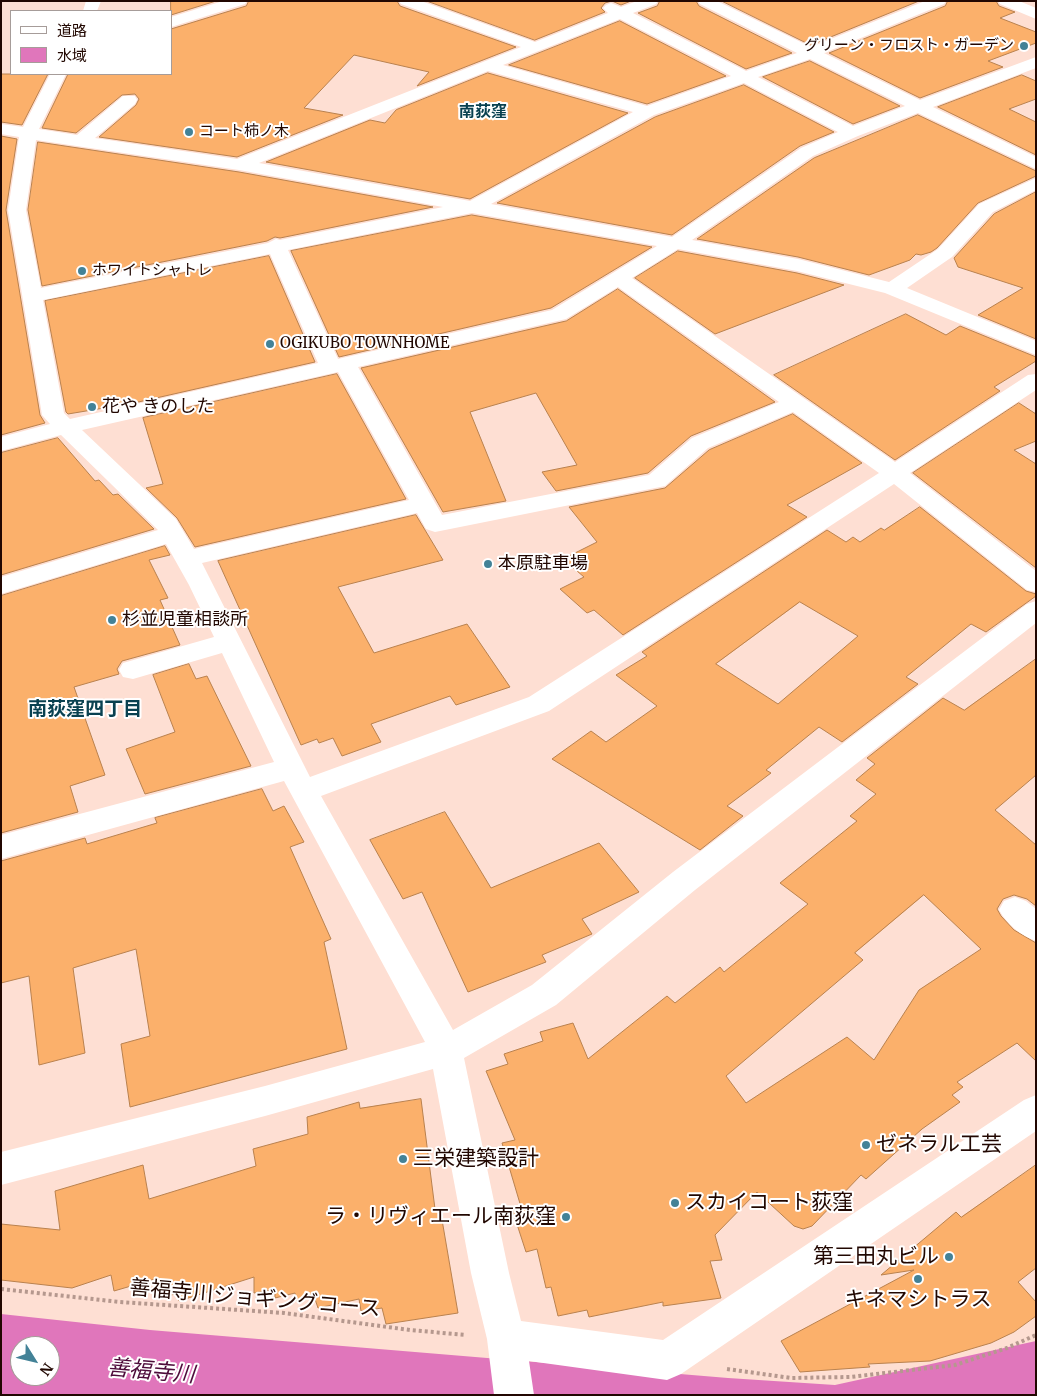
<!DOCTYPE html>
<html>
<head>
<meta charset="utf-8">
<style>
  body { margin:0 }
  #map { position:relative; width:1037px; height:1396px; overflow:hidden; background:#fedfd3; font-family:Merriweather,"Noto Sans JP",serif }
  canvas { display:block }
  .frame { position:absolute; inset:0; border:2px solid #210701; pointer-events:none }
  .legend { position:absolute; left:10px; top:10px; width:162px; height:65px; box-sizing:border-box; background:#fff; border:1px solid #a69c99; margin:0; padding:6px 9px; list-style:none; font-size:15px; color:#210701 }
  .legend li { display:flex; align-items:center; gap:10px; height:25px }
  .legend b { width:25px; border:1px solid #a69c99 }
  .north { position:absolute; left:10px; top:1336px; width:50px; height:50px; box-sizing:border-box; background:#fff; border:1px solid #a69c99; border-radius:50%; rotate:126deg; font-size:14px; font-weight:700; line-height:20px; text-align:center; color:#210701 }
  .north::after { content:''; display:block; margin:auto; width:18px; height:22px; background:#438297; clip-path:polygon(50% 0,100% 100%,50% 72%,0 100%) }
</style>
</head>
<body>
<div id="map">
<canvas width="1037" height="1396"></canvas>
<div class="frame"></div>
<ul class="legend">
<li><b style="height:6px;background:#fff"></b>道路</li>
<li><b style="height:14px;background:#e076bb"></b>水域</li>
</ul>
<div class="north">N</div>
</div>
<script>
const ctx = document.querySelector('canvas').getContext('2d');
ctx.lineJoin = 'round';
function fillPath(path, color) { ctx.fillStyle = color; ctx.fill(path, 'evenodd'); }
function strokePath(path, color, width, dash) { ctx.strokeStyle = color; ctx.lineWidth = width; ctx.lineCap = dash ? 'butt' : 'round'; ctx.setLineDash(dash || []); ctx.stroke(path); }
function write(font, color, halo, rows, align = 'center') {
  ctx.font = font + ' Merriweather,"Noto Sans JP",serif'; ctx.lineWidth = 4; ctx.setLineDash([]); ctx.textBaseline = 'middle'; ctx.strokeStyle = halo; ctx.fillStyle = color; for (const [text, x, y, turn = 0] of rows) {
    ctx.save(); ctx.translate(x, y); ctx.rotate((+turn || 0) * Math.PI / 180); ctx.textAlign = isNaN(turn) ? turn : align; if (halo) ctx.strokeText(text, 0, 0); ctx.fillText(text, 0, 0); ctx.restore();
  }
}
fillPath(new Path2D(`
  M 1,1314 L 150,1330 L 728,1378 L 835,1385 L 1036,1341 L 1036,1395 L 1,1395 ZM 20,1346 L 50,1346 L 50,1376 L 20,1376 Z`), '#e076bb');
const building = new Path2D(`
  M 171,1 L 216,1 L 171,15 Z
  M 249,1 L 397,1 L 400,6 L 516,47 L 417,86 L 429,72 L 354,55 L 304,108 L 343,115 L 237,157 L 99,137 L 136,105 L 139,99 L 135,94 L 122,95 L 76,133 L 42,128 L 68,74 L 171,74 L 171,29 L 246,6 Z
  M 427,1 L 631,1 L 621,5 L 612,1 L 605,3 L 601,8 L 605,12 L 535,40 Z
  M 660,1 L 696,1 L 699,6 L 792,53 L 746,69 L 638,13 L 657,6 Z
  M 722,1 L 919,1 L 811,45 Z
  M 948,1 L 996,1 L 999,6 L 1015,12 L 1000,18 L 1036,32 L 1036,43 L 988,61 L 1003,67 L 920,98 L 829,53 L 945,6 Z
  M 620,21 L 726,76 L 647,104 L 509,65 Z
  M 810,61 L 900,106 L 853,124 L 763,77 Z
  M 488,73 L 628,113 L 470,199 L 266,162 L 370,120 L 385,123 L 396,110 Z
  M 1,74 L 48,74 L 22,125 L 1,122 Z
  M 1022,75 L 1036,81 L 1036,99 L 1009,109 L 1036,122 L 1036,155 L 938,107 Z
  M 744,85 L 834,132 L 800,146 L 672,235 L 497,203 L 655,117 Z
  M 918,115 L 1036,171 L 1036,176 L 978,203 L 937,248 L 931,252 L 921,255 L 916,254 L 910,260 L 869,275 L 798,257 L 697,239 L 814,158 Z
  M 1,136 L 17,139 L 6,210 L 40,415 L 45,423 L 1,435 Z
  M 38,142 L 239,172 L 433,207 L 280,238 L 275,237 L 267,241 L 42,286 L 28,210 Z
  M 1036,192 L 1036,339 L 978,315 L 1023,288 L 958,267 L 954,258 L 994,214 Z
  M 472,215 L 652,247 L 551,308 L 339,357 L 291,251 Z
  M 678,251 L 797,273 L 844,285 L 715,334 L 635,278 Z
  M 269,256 L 315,362 L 134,403 L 68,414 L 66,412 L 45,301 Z
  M 618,289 L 775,402 L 691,436 L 648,473 L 556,491 L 542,472 L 577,465 L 536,393 L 470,412 L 506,501 L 443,512 L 361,368 L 566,321 Z
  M 906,314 L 946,335 L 960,326 L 1036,357 L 1036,361 L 994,387 L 1000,391 L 895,460 L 774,375 Z
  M 337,374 L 406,499 L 195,547 L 177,518 L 146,488 L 163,484 L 143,418 Z
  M 1019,403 L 1036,414 L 1036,441 L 1014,450 L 1036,464 L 1036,568 L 913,473 Z
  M 793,414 L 862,463 L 787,505 L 807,517 L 623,635 L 594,610 L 587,613 L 560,589 L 584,577 L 563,559 L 597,542 L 569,507 L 665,488 L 709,450 Z
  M 58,438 L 95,481 L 99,480 L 113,495 L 118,494 L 154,529 L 1,575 L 1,453 Z
  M 920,507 L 1026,591 L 1036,594 L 1036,596 L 986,632 L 971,624 L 906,677 L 918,684 L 842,742 L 819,727 L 766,770 L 771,773 L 727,806 L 743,816 L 700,850 L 552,759 L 591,731 L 606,742 L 657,706 L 616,675 L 647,656 L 642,652 L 827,530 L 846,542 L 853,537 L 860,542 L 881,528 L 884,530 ZM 800,602 L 858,636 L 778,704 L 716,664 Z
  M 416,515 L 443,560 L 338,587 L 374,653 L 467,624 L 510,687 L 456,705 L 450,696 L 371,724 L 381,742 L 342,756 L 333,738 L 319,743 L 317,739 L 301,745 L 218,561 Z
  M 165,546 L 170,555 L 149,560 L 168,598 L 160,600 L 180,645 L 122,661 L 117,669 L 119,674 L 74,687 L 105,775 L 70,786 L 78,812 L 1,833 L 1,596 Z
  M 1036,659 L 1036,775 L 995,810 L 1036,845 L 1036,906 L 1027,899 L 1014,895 L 1003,899 L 997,909 L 1001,916 L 1014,930 L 1036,943 L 1036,1061 L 1017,1043 L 957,1082 L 963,1087 L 952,1095 L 960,1102 L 922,1129 L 866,1179 L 861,1175 L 812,1226 L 803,1229 L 794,1226 L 757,1192 L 715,1235 L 722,1260 L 710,1261 L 721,1298 L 663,1306 L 663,1302 L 589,1317 L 587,1310 L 558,1316 L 551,1287 L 546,1288 L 537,1249 L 526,1252 L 512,1209 L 521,1207 L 502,1143 L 515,1140 L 486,1071 L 508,1064 L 504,1054 L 543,1041 L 540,1032 L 573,1023 L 588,1059 L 667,996 L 675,1003 L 720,967 L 724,972 L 808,904 L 780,883 L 857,821 L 850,816 L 876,794 L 856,780 L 875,764 L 867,758 L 943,698 L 964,710 ZM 924,895 L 981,949 L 919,990 L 874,1060 L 847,1037 L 746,1103 L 726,1076 L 863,960 L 855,953 Z
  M 189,664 L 196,679 L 207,676 L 251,766 L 145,794 L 126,749 L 175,732 L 153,675 Z
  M 262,789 L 273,811 L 284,806 L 304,842 L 290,847 L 331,939 L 324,942 L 347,1049 L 130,1107 L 121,1044 L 150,1036 L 136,949 L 73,968 L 85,1053 L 39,1065 L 29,976 L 1,983 L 1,861 L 85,838 L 87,844 L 157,823 L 155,818 Z
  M 445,812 L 491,888 L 599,843 L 639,892 L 582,919 L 592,934 L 542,955 L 546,962 L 468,992 L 422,892 L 403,899 L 370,840 Z
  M 421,1099 L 435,1209 L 440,1208 L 458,1313 L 386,1324 L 382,1308 L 361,1311 L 359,1299 L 318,1308 L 314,1296 L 296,1301 L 295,1293 L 275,1298 L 275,1289 L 254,1293 L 254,1277 L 179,1301 L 178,1293 L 158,1299 L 155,1279 L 114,1291 L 111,1275 L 72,1288 L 1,1280 L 1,1224 L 60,1230 L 55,1191 L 143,1165 L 149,1199 L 256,1166 L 253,1149 L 308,1134 L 307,1117 L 359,1102 L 360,1108 Z
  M 1036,1165 L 1036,1268 L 1018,1282 L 1036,1302 L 1036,1316 L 1014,1332 L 991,1343 L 930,1361 L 868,1364 L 870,1367 L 800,1372 L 781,1341 L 914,1270 L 881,1275 L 956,1212 L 961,1217 Z`);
fillPath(building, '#fbb06b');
strokePath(building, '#b9814e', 1);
strokePath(new Path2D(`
  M 1,1289 L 120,1302 L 284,1313 L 410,1330 L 466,1335
  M 727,1369 L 791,1378 L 850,1377 L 955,1365 L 1007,1348 L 1036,1335`), '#b5988e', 4, [3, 3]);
fillPath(new Path2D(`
  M 86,1 L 101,1 L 97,11 L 83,11 Z
  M 223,1 L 247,1 L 245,4 L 171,27 L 171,17 Z
  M 399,1 L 421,1 L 535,42 L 608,13 L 603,8 L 606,5 L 611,3 L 621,7 L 637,1 L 658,1 L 656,4 L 633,13 L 746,71 L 797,53 L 700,4 L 698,1 L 717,1 L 811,47 L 925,1 L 946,1 L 944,4 L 824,53 L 920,100 L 1036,57 L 1036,68 L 933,107 L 1036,157 L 1036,169 L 918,113 L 858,136 L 813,156 L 692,240 L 798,259 L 889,282 L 938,249 L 979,204 L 1036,178 L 1036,190 L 993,212 L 952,257 L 907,288 L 1036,341 L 1036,355 L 885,293 L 797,271 L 678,249 L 632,278 L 895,462 L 1028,375 L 1036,374 L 1036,390 L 910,473 L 1036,571 L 1036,592 L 1027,590 L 894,484 L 549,711 L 321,796 L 453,1030 L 532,985 L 673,872 L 1027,604 L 1036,601 L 1036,623 L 695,890 L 556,1005 L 464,1058 L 509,1273 L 521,1321 L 663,1340 L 1024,1100 L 1036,1095 L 1036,1131 L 681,1374 L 667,1380 L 529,1361 L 534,1395 L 494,1395 L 487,1339 L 471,1273 L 433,1069 L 265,1116 L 1,1185 L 1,1152 L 265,1086 L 425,1042 L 284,781 L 1,859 L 1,835 L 274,762 L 222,653 L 133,679 L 123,677 L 119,670 L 123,663 L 214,637 L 189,585 L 166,544 L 1,594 L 1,577 L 158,530 L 61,435 L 1,451 L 1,437 L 50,424 L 42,415 L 8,210 L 19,137 L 1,134 L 1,124 L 23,127 L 50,74 L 66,74 L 39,129 L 77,135 L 123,96 L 135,96 L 137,100 L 135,104 L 95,138 L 237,159 L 521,47 L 401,4 ZM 620,19 L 731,76 L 647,106 L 503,65 ZM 810,59 L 905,106 L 853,126 L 758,77 ZM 488,71 L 633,112 L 470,201 L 259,163 ZM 744,83 L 838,132 L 801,148 L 672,237 L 491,204 L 654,115 ZM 36,140 L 239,170 L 443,207 L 280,240 L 276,239 L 268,243 L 41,288 L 26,210 ZM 472,213 L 657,246 L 552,310 L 338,359 L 288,250 ZM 270,254 L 318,363 L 70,419 L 64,413 L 43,300 ZM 618,287 L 779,402 L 692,438 L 649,475 L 442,515 L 358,367 L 566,319 ZM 338,372 L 409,500 L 194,549 L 176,519 L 82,430 ZM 793,412 L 879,473 L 529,697 L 310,777 L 202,563 L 417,513 L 426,529 L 435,532 L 665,486 L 708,448 Z
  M 998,1 L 1019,1 L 1036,8 L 1036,19 L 1000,4 Z
  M 1015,897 L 1026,901 L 1036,909 L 1036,941 C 1021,936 1007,924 999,910 L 1004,901 Z`), '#fff');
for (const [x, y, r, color] of [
  [1024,46,5,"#438297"],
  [189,132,5,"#438297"],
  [82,271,5,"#438297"],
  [270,344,5,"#438297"],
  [92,407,5,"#438297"],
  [488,564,5,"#438297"],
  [112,620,5,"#438297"],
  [866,1145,5,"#438297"],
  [403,1159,5,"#438297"],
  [675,1203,5,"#438297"],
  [566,1217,5,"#438297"],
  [949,1257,5,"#438297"],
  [918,1279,5,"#438297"]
]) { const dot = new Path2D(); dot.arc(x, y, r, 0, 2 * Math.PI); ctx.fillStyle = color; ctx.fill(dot); strokePath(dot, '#fff', 2); }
write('15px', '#210701', '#fff', [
  ["グリーン・フロスト・ガーデン",1014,46,"right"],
  ["コート柿ノ木",199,132],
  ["ホワイトシャトレ",92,271],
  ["OGIKUBO TOWNHOME",280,344]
], 'left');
write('bold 16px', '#094150', '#fff', [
  ["南荻窪",483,112]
]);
write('18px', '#210701', '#fff', [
  ["花や きのした",102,407],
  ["本原駐車場",498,564],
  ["杉並児童相談所",122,620]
], 'left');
write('bold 19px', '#094150', '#fff', [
  ["南荻窪四丁目",85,710]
]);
write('21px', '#210701', '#fff', [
  ["ゼネラル工芸",876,1145],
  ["三栄建築設計",413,1159],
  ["スカイコート荻窪",685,1203],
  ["ラ・リヴィエール南荻窪",556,1217,"right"],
  ["第三田丸ビル",939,1257,"right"],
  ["キネマシトラス",918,1300,"center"]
], 'left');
write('21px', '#210701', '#fff', [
  ["善福寺川ジョギングコース",255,1299,5]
]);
write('italic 22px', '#4e0c3b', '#fff', [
  ["善福寺川",151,1372,5]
]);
</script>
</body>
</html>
